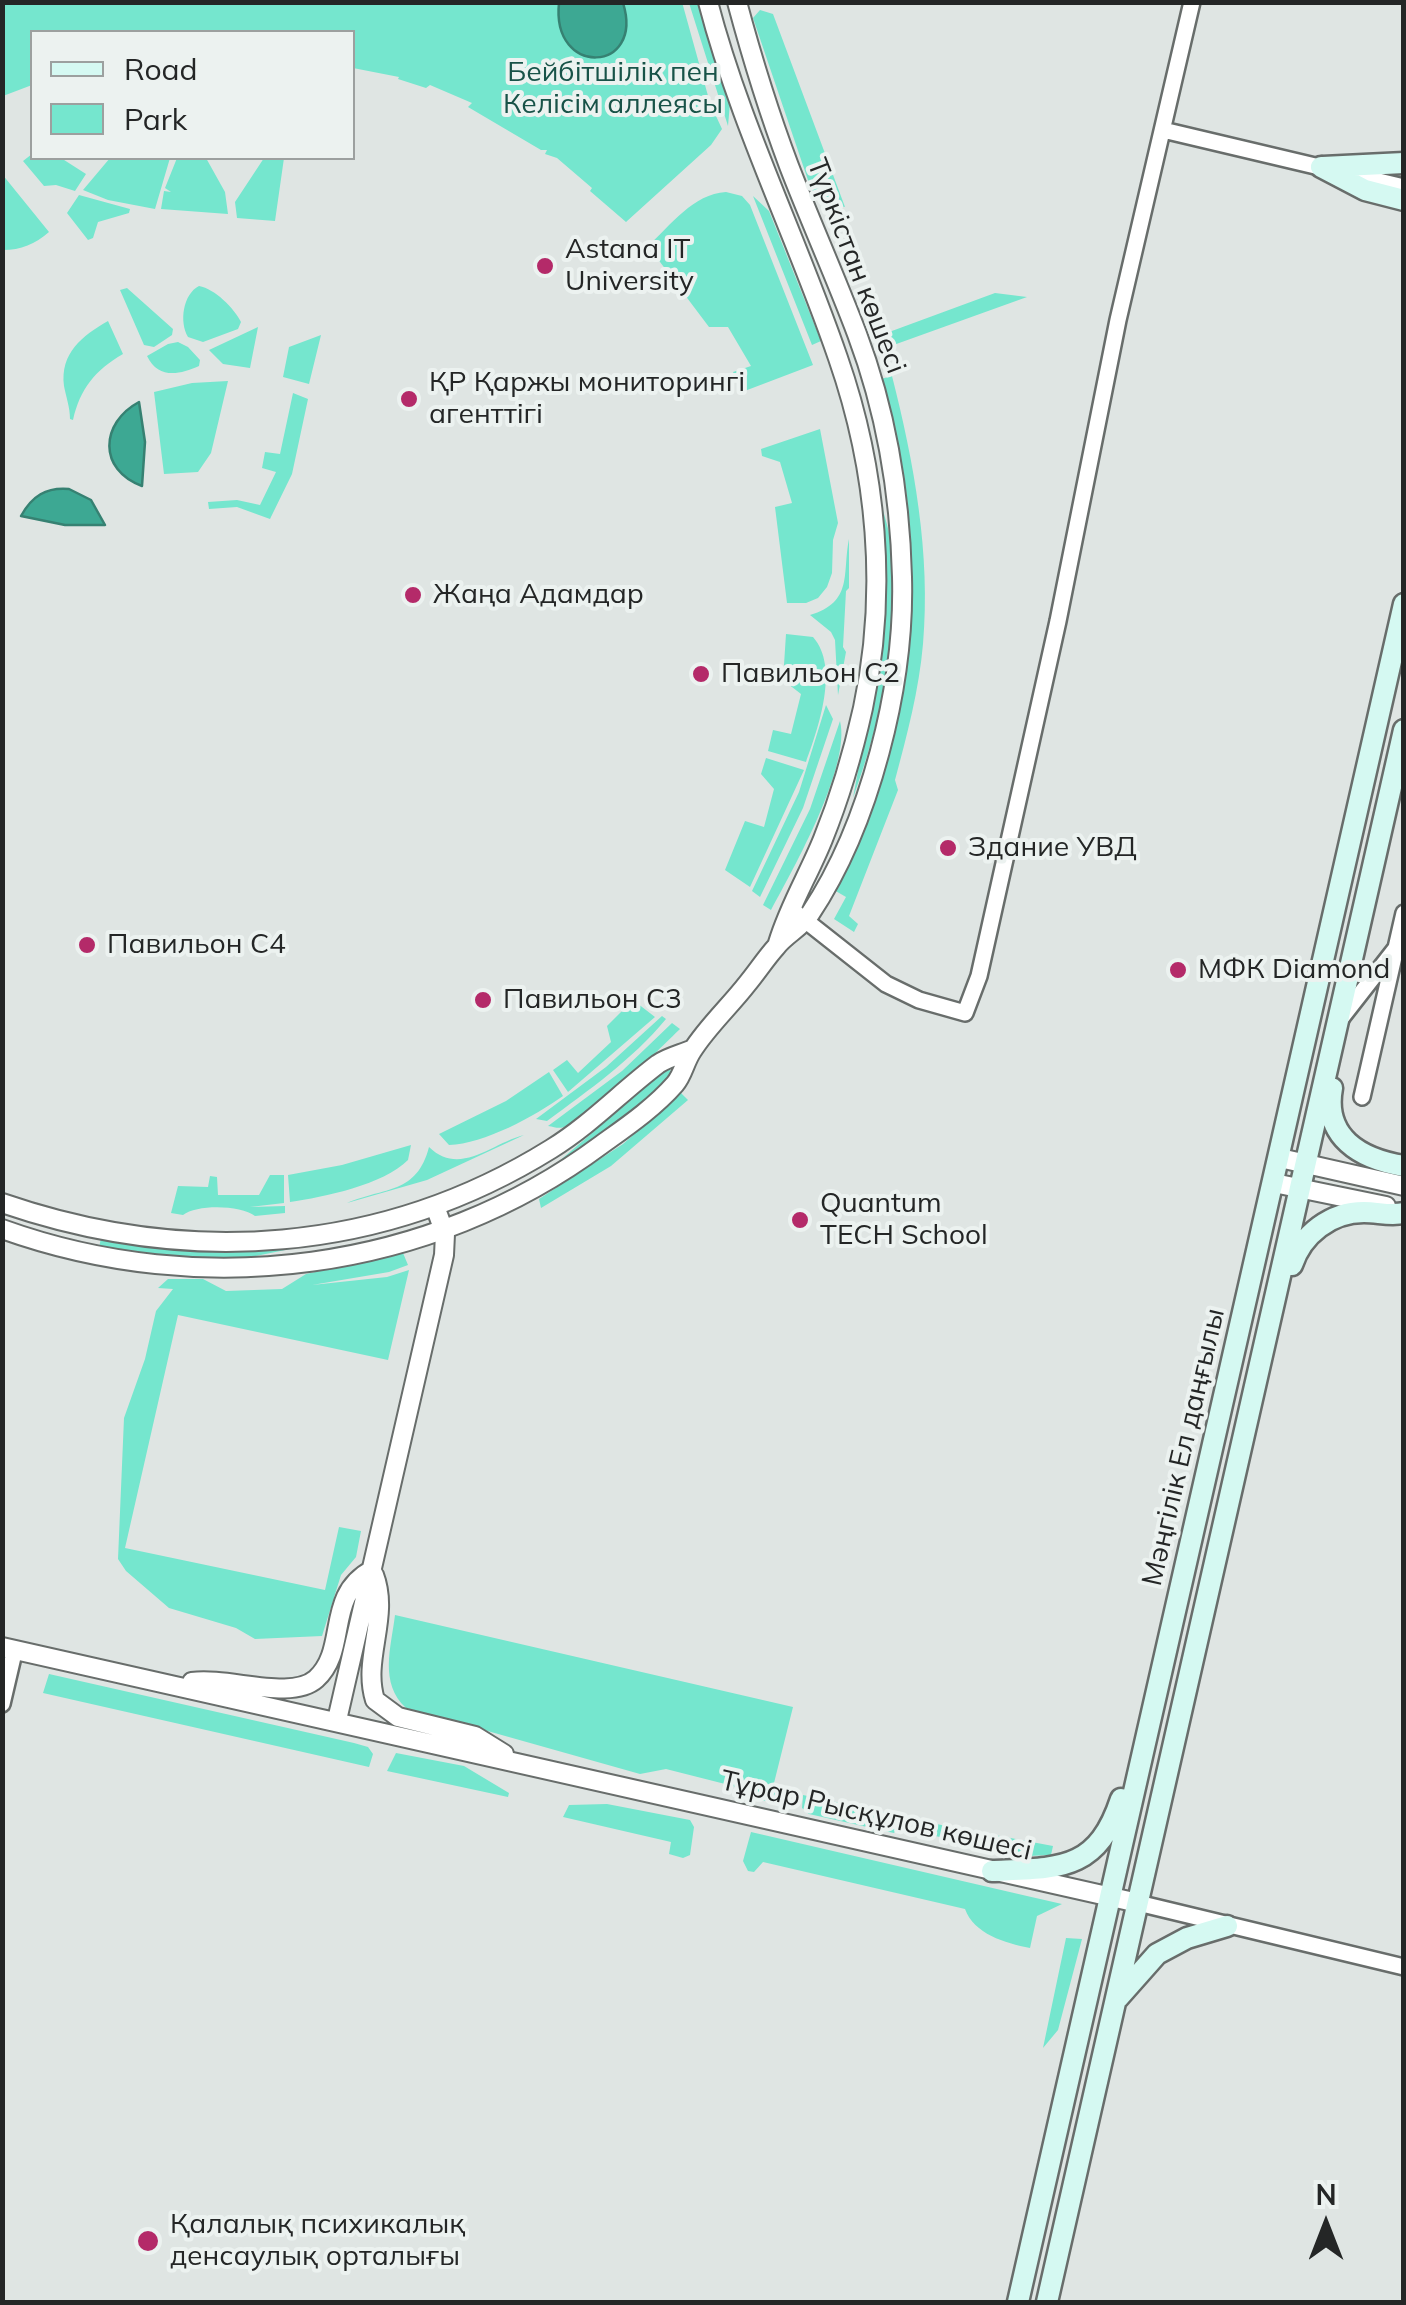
<!DOCTYPE html>
<html>
<head>
<meta charset="utf-8">
<style>
  body { margin:0 }
  #map { position:relative; width:1406px; height:2305px; overflow:hidden; background:#dfe5e3; font-family:Mulish,sans-serif }
  canvas { display:block }
  .frame { position:absolute; inset:0; border:5px solid #242626; pointer-events:none }
  .legend { position:absolute; left:30px; top:30px; width:325px; height:130px; box-sizing:border-box; background:#ecf2f0; border:2px solid #9ca09f; margin:0; padding:12px 18px; list-style:none; font-size:30px; color:#242626 }
  .legend li { display:flex; align-items:center; gap:20px; height:50px }
  .legend b { width:50px; border:2px solid #9ca09f }
  .north { position:absolute; left:1276px; top:2175px; width:100px; height:100px; -webkit-text-stroke:8px #ecf2f0; paint-order:stroke; rotate:0deg; font-size:28px; font-weight:700; line-height:40px; text-align:center; color:#242626 }
  .north::after { content:''; display:block; margin:auto; width:35px; height:45px; background:#242626; clip-path:polygon(50% 0,100% 100%,50% 72%,0 100%) }
</style>
</head>
<body>
<div id="map">
<canvas width="1406" height="2305"></canvas>
<div class="frame"></div>
<ul class="legend">
<li><b style="height:12px;background:#d5f9f2"></b>Road</li>
<li><b style="height:28px;background:#75e6ce"></b>Park</li>
</ul>
<div class="north">N</div>
</div>
<script>
const ctx = document.querySelector('canvas').getContext('2d');
ctx.lineJoin = 'round';
function fillPath(path, color) { ctx.fillStyle = color; ctx.fill(path, 'evenodd'); }
function strokePath(path, color, width, dash) { ctx.strokeStyle = color; ctx.lineWidth = width; ctx.lineCap = dash ? 'butt' : 'round'; ctx.setLineDash(dash || []); ctx.stroke(path); }
function write(font, color, halo, rows, align = 'center') {
  ctx.font = font + ' Mulish,sans-serif'; ctx.lineWidth = 8; ctx.setLineDash([]); ctx.textBaseline = 'middle'; ctx.strokeStyle = halo; ctx.fillStyle = color; for (const [text, x, y, turn = 0] of rows) {
    ctx.save(); ctx.translate(x, y); ctx.rotate((+turn || 0) * Math.PI / 180); ctx.textAlign = isNaN(turn) ? turn : align; if (halo) ctx.strokeText(text, 0, 0); ctx.fillText(text, 0, 0); ctx.restore();
  }
}
fillPath(new Path2D(`
  M 682,2 L 710,103 L 722,129 L 711,145 L 626,222 L 590,191 L 592,188 L 557,158 L 545,154 L 547,150 L 541,150 L 468,107 L 472,103 L 430,85 L 426,88 L 398,79 L 399,77 L 353,68 L 352,32 L 32,32 L 32,85 L 3,96 L 3,3 Z
  M 689,3 L 699,3 L 730,103 L 728,126 Z
  M 760,10 L 773,14 L 845,207 L 825,202 L 811,189 L 753,18 Z
  M 32,154 L 32,158 L 61,158 L 86,174 L 75,191 L 56,185 L 44,186 L 23,161 Z
  M 110,158 L 170,158 L 155,209 L 108,200 L 83,190 Z
  M 177,158 L 206,158 L 225,192 L 228,214 L 161,209 L 164,191 L 171,192 L 165,188 Z
  M 264,158 L 284,158 L 275,221 L 237,218 L 235,202 Z
  M 2,174 L 49,232 C 35,244 21,250 3,250 Z
  M 726,192 L 742,196 L 750,205 L 813,365 L 742,392 L 733,372 L 751,366 L 728,327 L 709,327 L 648,246 C 671,225 693,194 726,192 Z
  M 79,195 L 130,209 L 129,213 L 98,222 L 93,238 L 88,240 L 67,213 Z
  M 753,196 L 769,211 L 821,341 L 812,345 Z
  M 199,286 C 215,289 234,308 241,322 L 238,329 L 203,342 L 188,337 C 179,322 183,294 199,286 Z
  M 127,288 L 173,329 L 172,335 L 154,347 L 144,345 L 120,290 Z
  M 995,293 L 1027,297 L 888,347 L 881,335 Z
  M 108,321 L 123,354 C 95,370 80,389 73,420 L 70,419 C 70,407 66,397 64,386 C 60,353 82,336 108,321 Z
  M 258,327 L 250,368 L 223,364 L 209,350 Z
  M 321,335 L 309,384 L 283,377 L 289,347 Z
  M 178,342 L 188,347 L 200,360 L 199,366 C 179,375 158,379 147,356 L 168,344 Z
  M 892,376 C 914,462 931,555 923,644 C 919,690 907,735 895,780 L 898,790 L 849,916 L 858,924 L 854,932 L 834,919 L 846,897 L 834,890 C 847,863 863,835 872,807 C 907,700 921,587 904,476 C 899,443 889,411 881,379 Z
  M 228,381 L 211,453 L 198,472 L 164,474 L 154,392 L 192,383 Z
  M 293,393 L 308,399 L 292,474 L 270,519 L 237,507 L 209,509 L 208,502 L 237,500 L 260,505 L 276,472 L 262,468 L 265,452 L 280,454 Z
  M 820,429 L 838,523 L 833,540 L 832,573 L 827,587 L 818,598 L 806,603 L 787,603 L 775,507 L 792,503 L 780,462 L 762,456 L 761,449 Z
  M 881,503 C 885,518 890,533 892,548 C 903,627 880,724 853,798 L 884,630 L 886,591 Z
  M 849,539 L 849,588 L 846,591 L 843,647 L 846,652 L 838,695 L 835,640 L 831,632 L 810,615 C 854,602 842,573 849,539 Z
  M 786,634 L 813,637 C 840,667 818,729 806,762 L 768,751 L 773,730 L 791,734 L 801,694 L 783,680 Z
  M 826,705 L 833,719 L 803,808 L 760,897 L 752,891 L 799,792 Z
  M 840,721 C 851,766 794,868 771,910 L 763,905 L 810,809 Z
  M 766,758 L 804,770 L 750,887 L 725,870 L 745,821 L 764,827 L 774,789 L 761,774 Z
  M 633,1000 L 655,1017 L 568,1092 L 553,1070 L 567,1060 L 578,1073 L 611,1042 L 607,1026 Z
  M 662,1016 L 666,1019 C 632,1060 589,1090 547,1121 L 536,1119 L 606,1067 Z
  M 672,1023 L 680,1029 C 659,1049 589,1121 564,1127 C 558,1129 555,1127 548,1126 L 622,1071 Z
  M 668,1068 L 674,1074 C 637,1108 599,1137 557,1163 Z
  M 549,1072 L 563,1096 C 535,1116 484,1144 449,1145 L 439,1134 L 506,1101 Z
  M 681,1093 L 688,1100 L 611,1166 L 541,1208 L 539,1199 L 623,1144 Z
  M 524,1135 L 427,1180 L 347,1203 C 385,1187 417,1194 429,1147 C 460,1177 492,1143 524,1135 Z
  M 411,1145 L 408,1160 C 383,1185 324,1197 290,1202 L 288,1175 L 342,1165 Z
  M 270,1175 L 284,1175 L 284,1203 L 250,1207 L 285,1206 L 285,1213 L 255,1216 C 241,1205 197,1204 183,1215 L 171,1213 L 178,1186 L 208,1187 L 210,1176 L 217,1177 L 218,1195 L 259,1195 Z
  M 101,1238 L 179,1248 L 295,1248 L 236,1260 L 181,1258 L 99,1248 Z
  M 403,1253 L 408,1265 L 389,1272 L 312,1285 L 387,1277 L 409,1270 L 388,1360 L 178,1315 L 125,1548 L 325,1590 L 339,1527 L 361,1531 L 356,1557 L 341,1575 L 322,1636 L 255,1639 L 236,1628 L 169,1608 L 126,1571 L 118,1559 L 124,1418 L 145,1359 L 156,1311 L 173,1289 L 158,1288 L 168,1279 L 203,1279 L 226,1291 L 282,1289 L 306,1274 Z
  M 395,1615 L 793,1707 L 773,1787 L 786,1791 L 774,1803 L 758,1799 L 733,1786 L 666,1769 L 640,1774 L 406,1708 C 379,1683 391,1648 395,1615 Z
  M 49,1674 L 354,1743 L 368,1747 L 373,1754 L 369,1767 L 43,1693 Z
  M 396,1753 L 464,1766 L 509,1793 L 508,1797 L 387,1771 Z
  M 803,1795 L 906,1817 L 894,1833 L 809,1814 L 802,1808 Z
  M 607,1804 L 690,1820 L 694,1827 L 690,1855 L 683,1858 L 669,1854 L 671,1842 L 563,1817 L 569,1805 Z
  M 931,1823 L 1053,1846 L 1051,1855 L 1028,1856 L 926,1834 Z
  M 751,1832 L 1027,1896 L 1062,1904 L 1037,1916 L 1030,1948 C 1005,1943 974,1934 965,1909 L 763,1862 L 754,1872 L 748,1871 L 743,1861 Z
  M 1066,1938 L 1082,1939 L 1058,2030 L 1043,2048 Z`), '#75e6ce');
const water = new Path2D(`
  M 559,3 L 623,3 C 645,73 551,78 559,3 Z
  M 139,402 L 145,442 L 142,486 C 98,470 100,423 139,402 Z
  M 69,489 L 91,500 L 105,525 L 65,525 L 21,516 C 32,496 46,487 69,489 Z`);
fillPath(water, '#3da893');
strokePath(water, '#368172', 2.5);
const minor = new Path2D(`
  M 1163,130 L 1404,187
  M 796,913 L 886,984 L 919,1000 L 965,1013 L 979,976 L 1058,621 L 1118,320 L 1192,2
  M 1339,1021 L 1396,948 L 1404,913
  M 1362,1097 L 1396,948
  M 2,1704 L 13,1657
  M 1138,1903 L 1404,1967`);
const tertiary = new Path2D(`
  M 708,2 C 740,125 797,238 838,358 C 877,470 888,592 863,708 C 853,753 840,797 823,839 C 809,874 789,906 778,943
  M 1280,1158 L 1404,1186
  M 1274,1183 L 1386,1206
  M 2,1203 C 188,1267 382,1254 551,1149 C 590,1125 621,1092 658,1064 C 668,1057 682,1054 693,1049
  M 2,1229 C 202,1301 430,1272 601,1145 C 626,1127 654,1108 675,1084 C 683,1075 685,1061 692,1051 C 707,1027 730,1006 747,984 C 757,972 766,958 776,947 C 786,934 801,928 810,914 C 870,824 905,685 902,577 C 900,496 886,411 857,334 C 836,278 811,223 789,166 C 769,113 752,58 737,2
  M 374,1575 C 390,1617 362,1659 375,1700 L 398,1717 L 475,1736 L 504,1754
  M 2,1647 L 1138,1903
  M 192,1682 C 229,1677 291,1701 316,1679 C 349,1649 324,1596 372,1570
  M 337,1720 L 444,1255 L 445,1234 L 435,1206`);
const secondary = new Path2D(`
  M 1321,167 L 1365,190 L 1404,200
  M 1323,167 L 1404,163
  M 1332,1088 C 1323,1137 1360,1159 1404,1166
  M 1292,1265 C 1302,1234 1331,1212 1364,1212 C 1378,1212 1390,1216 1404,1213
  M 992,1871 C 1059,1868 1097,1872 1121,1799
  M 1118,1998 L 1157,1954 L 1187,1938 L 1227,1926
  M 1018,2302 L 1404,604
  M 1047,2302 L 1404,730`);
strokePath(minor, '#686d6b', 20);
strokePath(tertiary, '#686d6b', 22);
strokePath(secondary, '#686d6b', 25);
strokePath(minor, '#fff', 15);
strokePath(tertiary, '#fff', 18);
strokePath(secondary, '#d5f9f2', 20);
for (const [x, y, r, color] of [
  [545,266,10,"#b42a69"],
  [409,399,10,"#b42a69"],
  [413,595,10,"#b42a69"],
  [701,674,10,"#b42a69"],
  [948,848,10,"#b42a69"],
  [87,945,10,"#b42a69"],
  [1178,970,10,"#b42a69"],
  [483,1000,10,"#b42a69"],
  [800,1220,10,"#b42a69"],
  [148,2241,12,"#b42a69"]
]) { const dot = new Path2D(); dot.arc(x, y, r, 0, 2 * Math.PI); ctx.fillStyle = color; ctx.fill(dot); strokePath(dot, '#ecf2f0', 4); }
write('28px', '#185348', '#ecf2f0', [
  ["Бейбітшілік пен",613,73],
  ["Келісім аллеясы",613,105]
]);
write('28px', '#242626', '#ecf2f0', [
  ["Astana IT",565,250],
  ["University",565,282],
  ["ҚР Қаржы мониторингі",429,383],
  ["агенттігі",429,415],
  ["Жаңа Адамдар",433,595],
  ["Павильон С2",721,674],
  ["Здание УВД",968,848],
  ["Павильон С4",107,945],
  ["МФК Diamond",1198,970],
  ["Павильон С3",503,1000],
  ["Quantum",820,1204],
  ["TECH School",820,1236],
  ["Қалалық психикалық",170,2225],
  ["денсаулық орталығы",170,2257]
], 'left');
write('28px', '#242626', '#ecf2f0', [
  ["Түркістан көшесі",856,266,69],
  ["Мәңгілік Ел даңғылы",1184,1447,-77],
  ["Тұрар Рысқұлов көшесі",876,1816,13]
]);
</script>
</body>
</html>
